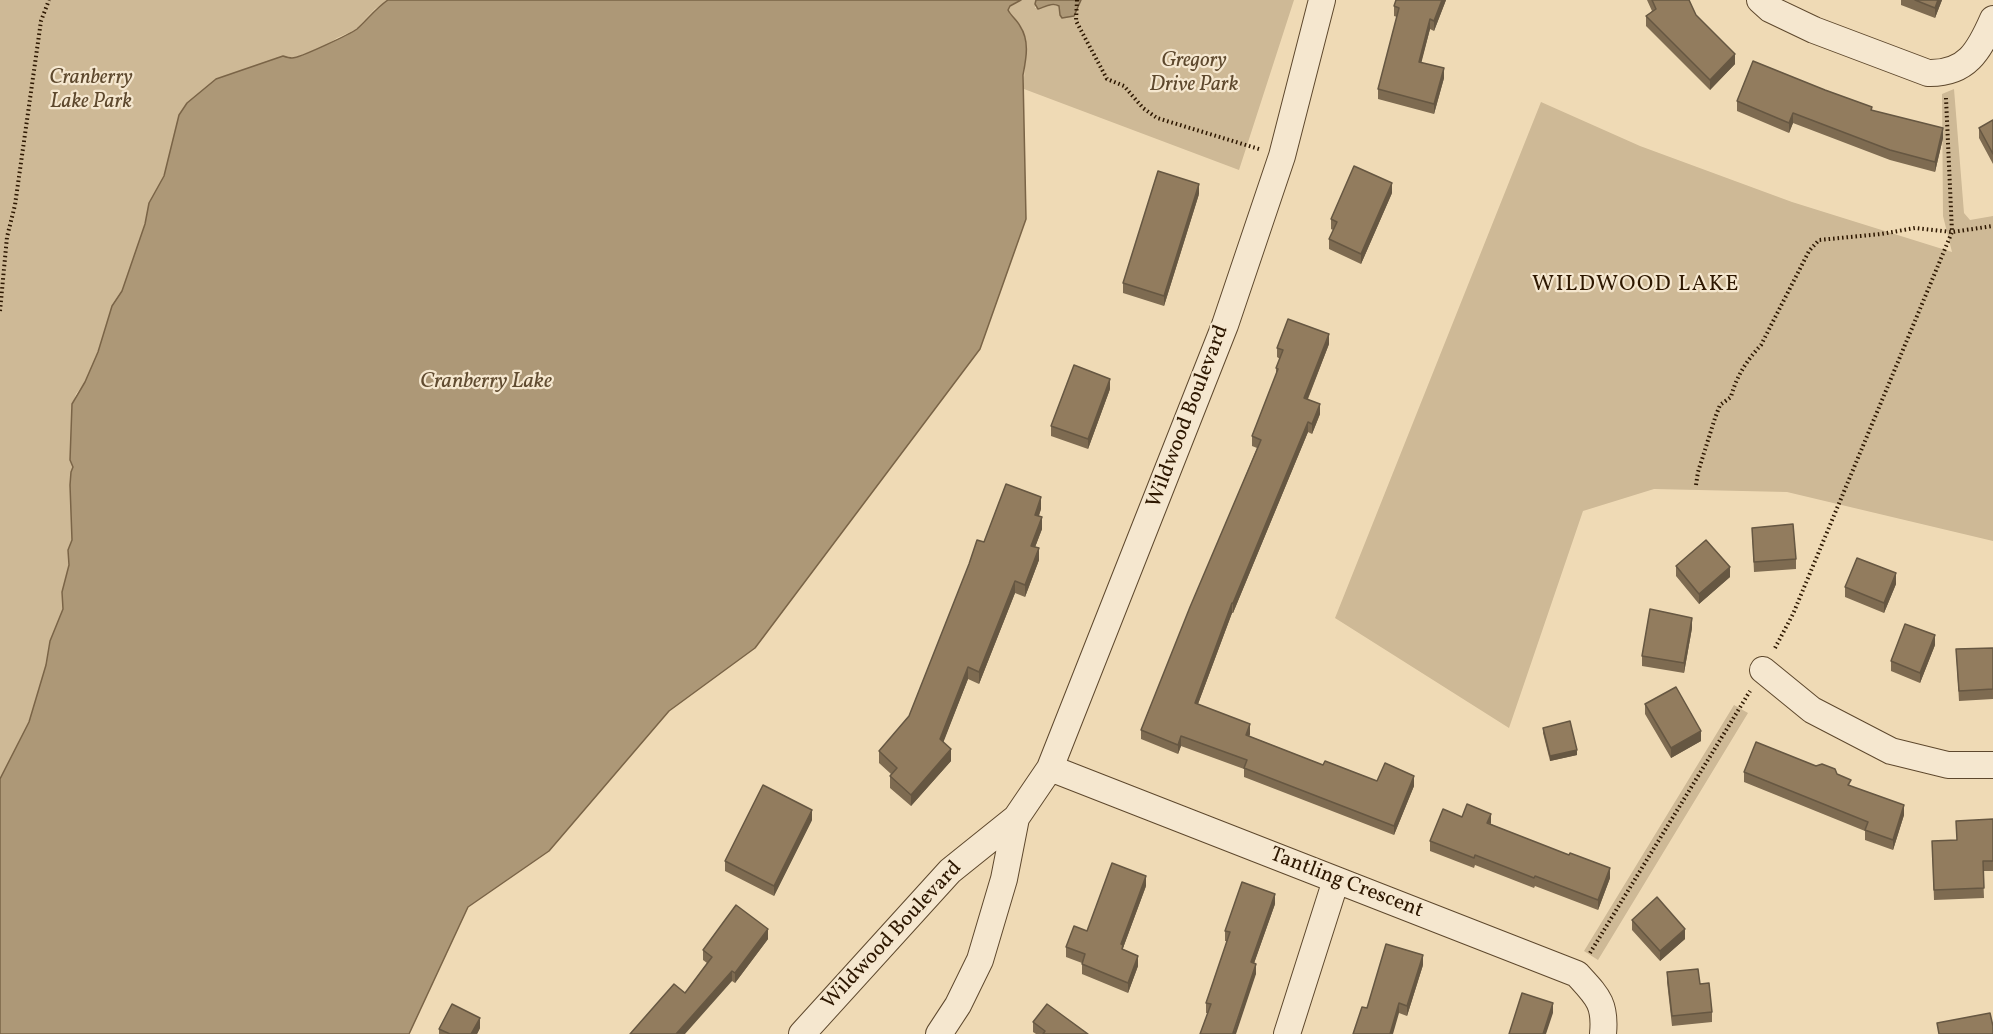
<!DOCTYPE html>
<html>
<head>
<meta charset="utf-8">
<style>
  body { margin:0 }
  canvas { display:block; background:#efdab5 }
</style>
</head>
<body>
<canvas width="1993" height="1034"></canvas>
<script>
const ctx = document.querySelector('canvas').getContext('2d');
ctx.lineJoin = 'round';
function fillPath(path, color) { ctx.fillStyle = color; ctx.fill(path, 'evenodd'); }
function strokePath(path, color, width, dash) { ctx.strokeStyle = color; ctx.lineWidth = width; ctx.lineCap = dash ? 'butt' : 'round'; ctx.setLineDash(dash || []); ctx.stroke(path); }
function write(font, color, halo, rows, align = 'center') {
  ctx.font = font + ' Vollkorn,serif'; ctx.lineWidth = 4.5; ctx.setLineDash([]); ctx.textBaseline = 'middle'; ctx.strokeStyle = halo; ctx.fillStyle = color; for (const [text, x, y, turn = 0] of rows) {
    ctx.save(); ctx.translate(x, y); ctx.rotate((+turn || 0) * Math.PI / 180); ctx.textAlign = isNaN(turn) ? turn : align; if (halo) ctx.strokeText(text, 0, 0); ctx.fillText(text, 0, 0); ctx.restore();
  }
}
fillPath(new Path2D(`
  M 0,0 L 388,0 L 375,9 L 355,30 L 337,38 L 324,47 L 293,58 L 283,56 L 216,79 L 179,115 L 164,176 L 149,204 L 145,224 L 122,291 L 112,306 L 98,352 L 85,382 L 76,394 L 71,409 L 73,467 L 71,472 L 70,485 L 72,540 L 68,550 L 69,565 L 62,592 L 63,609 L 50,641 L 46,665 L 29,722 L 0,779 Z
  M 1021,0 L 1036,0 L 1035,8 L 1057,5 L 1059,6 L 1060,15 L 1075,14 L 1081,0 L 1294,0 L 1239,170 L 1024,89 C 1023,69 1030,50 1023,30 C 1020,23 1012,17 1008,10 L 1010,6 Z
  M 1954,89 L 1964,213 L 1970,220 L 1993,216 L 1993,541 L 1787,492 L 1654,489 L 1583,511 L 1509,728 L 1335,618 L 1541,102 L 1640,146 L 1792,202 L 1952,252 L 1943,216 L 1942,94 Z
  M 1734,705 L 1748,713 L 1598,960 L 1584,951 Z`), '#ceb996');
const water = new Path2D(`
  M 388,0 L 1021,0 L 1010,6 L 1008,10 C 1011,16 1017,20 1020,26 C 1030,41 1026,59 1023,75 L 1026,219 L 980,349 L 755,648 L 669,711 L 549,851 L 468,907 L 409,1034 L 0,1034 L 0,779 L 29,722 L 46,665 L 50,641 L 63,609 L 62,592 L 69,565 L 68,550 L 72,540 L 70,485 L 71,472 L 73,467 L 70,460 L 72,404 L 85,382 L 98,352 L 112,306 L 122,291 L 145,224 L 149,203 L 164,176 L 179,115 L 187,103 L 216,79 L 283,56 C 286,57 289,58 292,58 C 300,58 350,34 357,29 C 368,19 376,8 388,0 Z
  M 1036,0 L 1081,0 L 1074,16 L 1062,18 L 1060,15 L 1059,6 C 1052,2 1045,7 1038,9 L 1035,4 Z`);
fillPath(water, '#ad9877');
strokePath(water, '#7a6447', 1.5);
const street = new Path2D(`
  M 1760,0 L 1770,9 L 1814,30 L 1928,73 C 1967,74 1979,51 1993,19
  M 1763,670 L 1812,710 L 1891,751 L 1948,765 L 1993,765
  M 1050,768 L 1577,974 C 1597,996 1606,1003 1603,1034
  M 802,1034 L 950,871 L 1016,818 L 1050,768 L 1225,325 L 1282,156 L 1322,0
  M 939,1034 L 958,1005 L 980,960 L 1004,879 L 1016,818
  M 1287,1034 L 1336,880`);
strokePath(street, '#5e482d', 28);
strokePath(new Path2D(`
  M 1077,0 L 1076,21 L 1107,79 L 1124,86 L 1143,108 L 1157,118 L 1259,149
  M 0,311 L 7,237 L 15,205 L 41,21 L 49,0
  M 1696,485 L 1698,472 L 1715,418 L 1720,405 L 1731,397 C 1736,377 1747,360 1761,345 L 1809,251 L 1819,240 L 1881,234 L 1915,228 L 1952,232 L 1993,226
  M 1775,648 L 1793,614 L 1952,232 L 1946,98
  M 1590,953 L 1750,691`), '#2d1700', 4, [1.5, 3]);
strokePath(street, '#f5e7cf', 26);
fillPath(new Path2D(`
  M 1446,0 L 1434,31 L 1430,29 L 1421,62 L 1444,78 L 1434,114 L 1378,99 L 1378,89 L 1397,17 L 1394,16 L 1394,6 Z
  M 1647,0 L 1689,0 L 1696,15 L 1735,64 L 1710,90 L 1646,26 L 1646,16 L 1652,11 Z
  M 1901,0 L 1942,0 L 1935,18 L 1901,5 Z
  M 1737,101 L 1872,110 L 1943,138 L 1935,172 L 1890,160 L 1793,123 L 1789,133 L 1737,111 Z
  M 1993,120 L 1993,164 L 1979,138 L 1979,128 Z
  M 1392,193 L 1361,264 L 1329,249 L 1329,239 L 1333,230 L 1331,229 L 1331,219 Z
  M 1199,194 L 1164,306 L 1123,293 L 1123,283 Z
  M 1329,344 L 1308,399 L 1320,414 L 1312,434 L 1308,432 L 1233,613 L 1232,613 L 1198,704 L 1250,734 L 1249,736 L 1323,765 L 1377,781 L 1414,786 L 1394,835 L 1244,777 L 1244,769 L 1181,746 L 1178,754 L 1141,739 L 1141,730 L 1257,448 L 1252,446 L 1252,436 L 1276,375 L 1276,368 L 1280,359 L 1277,357 L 1277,348 Z
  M 1110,389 L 1088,449 L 1051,436 L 1051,426 Z
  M 1041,509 L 1039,516 L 1042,529 L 1035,547 L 1039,560 L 1025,597 L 1015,593 L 979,684 L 968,679 L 943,742 L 951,761 L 911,806 L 890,788 L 890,776 L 891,774 L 879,763 L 879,751 L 909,716 L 984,542 Z
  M 1752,528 L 1796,559 L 1796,569 L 1754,572 Z
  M 1676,566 L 1730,577 L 1699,604 L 1676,576 Z
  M 1896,584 L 1884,613 L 1845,597 L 1845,587 Z
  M 1692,628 L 1684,673 L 1642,666 L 1642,656 Z
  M 1935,645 L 1920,683 L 1891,671 L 1891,661 Z
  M 1993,648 L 1993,699 L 1959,701 L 1956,649 Z
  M 1645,704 L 1701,741 L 1671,758 L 1645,714 Z
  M 1543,728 L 1577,755 L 1550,761 L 1543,733 Z
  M 1744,772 L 1837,774 L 1851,786 L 1904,815 L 1893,850 L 1865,840 L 1865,831 L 1744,782 Z
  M 1462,817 L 1491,824 L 1610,878 L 1598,910 L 1535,886 L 1534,888 L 1475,865 L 1474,868 L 1430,851 L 1430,841 Z
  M 1993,819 L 1993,871 L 1983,871 L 1984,898 L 1934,900 L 1932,841 L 1956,840 Z
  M 812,820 L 774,896 L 725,871 L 725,861 Z
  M 1146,886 L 1123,948 L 1123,950 L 1138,966 L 1128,993 L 1082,974 L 1082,963 L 1066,957 L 1066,947 Z
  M 1275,904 L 1254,963 L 1256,974 L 1208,1013 L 1206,1013 L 1206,1003 L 1227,941 L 1225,941 L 1225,931 Z
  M 1632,920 L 1685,939 L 1660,961 L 1632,930 Z
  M 768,939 L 735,983 L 732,981 L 685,993 L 707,963 L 703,960 L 703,950 Z
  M 1423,965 L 1407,1016 L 1399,1013 L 1367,1008 Z
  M 1667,972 L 1700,984 L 1712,1012 L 1712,1022 L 1672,1026 L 1667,982 Z
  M 1033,1022 L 1088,1034 L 1036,1034 L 1033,1032 Z
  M 480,1028 L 477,1034 L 439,1034 L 439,1029 Z`), '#7e6b51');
fillPath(new Path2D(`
  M 1442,0 L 1446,0 L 1434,31 L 1434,21 Z
  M 1938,0 L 1942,0 L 1935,18 L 1935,8 Z
  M 1430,19 L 1430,29 L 1419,72 L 1419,62 Z
  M 1735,54 L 1735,64 L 1710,90 L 1710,80 Z
  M 1444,68 L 1444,78 L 1434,114 L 1434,104 Z
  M 1793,113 L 1793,123 L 1789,133 L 1789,123 Z
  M 1943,128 L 1943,138 L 1935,172 L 1935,162 Z
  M 1392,183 L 1392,193 L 1361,264 L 1361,254 Z
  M 1199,184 L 1199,194 L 1164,306 L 1164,296 Z
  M 1329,334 L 1329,344 L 1304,408 L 1304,398 Z
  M 1110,379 L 1110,389 L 1088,449 L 1088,439 Z
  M 1320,404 L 1320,414 L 1312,434 L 1312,424 Z
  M 1308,422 L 1308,432 L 1233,613 L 1233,603 Z
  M 1041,497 L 1041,509 L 1035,526 L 1035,515 Z
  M 1042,517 L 1042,529 L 1031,558 L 1031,546 Z
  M 1039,548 L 1039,560 L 1025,597 L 1025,585 Z
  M 1730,567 L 1730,577 L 1699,604 L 1699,594 Z
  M 1896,573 L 1896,584 L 1884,613 L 1884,603 Z
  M 1015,581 L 1015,593 L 979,684 L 979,672 Z
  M 1232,603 L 1232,613 L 1195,712 L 1195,703 Z
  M 1692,618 L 1692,628 L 1684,673 L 1684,663 Z
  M 1935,635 L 1935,645 L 1920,683 L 1920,673 Z
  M 968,667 L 968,679 L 940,751 L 940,739 Z
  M 1250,724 L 1250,734 L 1246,745 L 1246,735 Z
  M 1701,731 L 1701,741 L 1671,758 L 1671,748 Z
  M 1181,736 L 1181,746 L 1178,754 L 1178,745 Z
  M 951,749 L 951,761 L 911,806 L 911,795 Z
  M 1577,750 L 1577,755 L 1550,761 L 1550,756 Z
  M 1414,776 L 1414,786 L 1394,835 L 1394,826 Z
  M 1904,805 L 1904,815 L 1893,850 L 1893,840 Z
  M 812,810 L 812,820 L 774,896 L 774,886 Z
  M 1491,814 L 1491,824 L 1487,823 Z
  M 1610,868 L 1610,878 L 1598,910 L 1598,900 Z
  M 1146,876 L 1146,886 L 1123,948 L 1123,955 L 1121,944 Z
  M 1275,894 L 1275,904 L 1251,972 L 1251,962 Z
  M 768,929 L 768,939 L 735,983 L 735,973 Z
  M 1685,929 L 1685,939 L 1660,961 L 1660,951 Z
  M 1423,955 L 1423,965 L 1407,1016 L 1407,1006 Z
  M 1138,956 L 1138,966 L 1128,993 L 1128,983 Z
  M 1256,964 L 1256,974 L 1236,1034 L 1233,1034 Z
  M 732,971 L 732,981 L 685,1034 L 676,1034 Z
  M 1399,1003 L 1399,1013 L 1393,1034 L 1390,1034 Z
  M 1553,1003 L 1553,1013 L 1546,1034 L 1543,1034 Z
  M 480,1018 L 480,1028 L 477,1034 L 471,1034 Z`), '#665742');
const building = new Path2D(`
  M 1396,0 L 1442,0 L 1434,21 L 1430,19 L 1419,62 L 1444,68 L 1434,104 L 1378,89 L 1399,8 L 1394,6 Z
  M 1652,0 L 1689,0 L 1696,15 L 1735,54 L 1710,80 L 1646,16 L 1656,9 Z
  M 1915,0 L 1938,0 L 1935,8 Z
  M 1753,61 L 1825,90 L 1872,107 L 1871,110 L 1943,128 L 1935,162 L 1890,150 L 1793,113 L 1789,123 L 1737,101 Z
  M 1993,120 L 1993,154 L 1979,128 Z
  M 1354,166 L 1392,183 L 1361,254 L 1329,239 L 1337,222 L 1331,219 Z
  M 1158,171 L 1199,184 L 1164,296 L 1123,283 Z
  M 1288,319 L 1329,334 L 1304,398 L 1320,404 L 1312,424 L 1308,422 L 1233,603 L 1232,603 L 1195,703 L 1250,724 L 1246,735 L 1323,765 L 1325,761 L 1377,781 L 1385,763 L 1414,776 L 1394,826 L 1244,768 L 1247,760 L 1181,736 L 1178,745 L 1141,730 L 1190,607 L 1261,440 L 1252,436 L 1278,369 L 1276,368 L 1283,350 L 1277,348 Z
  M 1074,365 L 1110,379 L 1088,439 L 1051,426 Z
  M 1006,484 L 1041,497 L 1035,515 L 1042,517 L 1031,546 L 1039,548 L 1025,585 L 1015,581 L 979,672 L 968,667 L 940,739 L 951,749 L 911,795 L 890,776 L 897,768 L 879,751 L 909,716 L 969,564 L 977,540 L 984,542 Z
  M 1793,524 L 1796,559 L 1754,562 L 1752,528 Z
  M 1706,540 L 1730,567 L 1699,594 L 1676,566 Z
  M 1857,558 L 1896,573 L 1884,603 L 1845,587 Z
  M 1650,609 L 1692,618 L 1684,663 L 1642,656 Z
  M 1905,624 L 1935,635 L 1920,673 L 1891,661 Z
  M 1993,648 L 1993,689 L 1959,691 L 1956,649 Z
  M 1676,687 L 1701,731 L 1671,748 L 1645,704 Z
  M 1570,721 L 1577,750 L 1550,756 L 1543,728 Z
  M 1756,742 L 1816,766 L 1822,764 L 1835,769 L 1837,774 L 1851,780 L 1848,785 L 1904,805 L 1893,840 L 1865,830 L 1868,822 L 1744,772 Z
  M 763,785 L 812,810 L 774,886 L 725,861 Z
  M 1467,804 L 1491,814 L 1487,823 L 1569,855 L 1570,853 L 1610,868 L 1598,900 L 1535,876 L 1534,878 L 1475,855 L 1474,858 L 1430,841 L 1443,809 L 1462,817 Z
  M 1993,819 L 1993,861 L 1983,861 L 1984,888 L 1934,890 L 1932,841 L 1957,840 L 1956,821 Z
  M 1112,863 L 1146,876 L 1121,944 L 1123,945 L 1122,949 L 1138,956 L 1128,983 L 1082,964 L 1085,954 L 1066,947 L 1074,926 L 1087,931 Z
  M 1242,882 L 1275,894 L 1251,962 L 1256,964 L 1233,1033 L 1235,1034 L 1200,1034 L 1211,1004 L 1206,1003 L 1230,932 L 1225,931 Z
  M 1657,897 L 1685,929 L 1660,951 L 1632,920 Z
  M 736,905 L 768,929 L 735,973 L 732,971 L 676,1034 L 630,1034 L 674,984 L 685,993 L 712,957 L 703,950 Z
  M 1386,944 L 1423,955 L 1407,1006 L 1399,1003 L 1390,1034 L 1353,1034 L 1362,1007 L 1367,1008 Z
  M 1698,969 L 1700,984 L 1709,983 L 1712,1012 L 1672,1016 L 1667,972 Z
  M 1522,993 L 1553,1003 L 1543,1034 L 1509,1034 Z
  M 452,1004 L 480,1018 L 471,1034 L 450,1034 L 439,1029 Z
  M 1047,1004 L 1088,1034 L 1043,1034 L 1045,1031 L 1033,1022 Z
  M 1990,1013 L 1993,1026 L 1993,1034 L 1939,1034 L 1937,1023 Z`);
fillPath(building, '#927c5e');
strokePath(building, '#665742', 1.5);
write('italic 21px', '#5d482d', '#f5e7cf', [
  ["Gregory",1194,62],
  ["Drive Park",1194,86],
  ["Cranberry",91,79],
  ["Lake Park",91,103]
]);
write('21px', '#2d1700', '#f5e7cf', [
  ["Wildwood Boulevard",1189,417,-69],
  ["Tantling Crescent",1346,884,21],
  ["Wildwood Boulevard",893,936,-47]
]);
ctx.letterSpacing = '1.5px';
write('22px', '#2d1700', '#f5e7cf', [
  ["WILDWOOD LAKE",1636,286]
]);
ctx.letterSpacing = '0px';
write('italic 22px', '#604b30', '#f5e7cf', [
  ["Cranberry Lake",486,383]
]);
</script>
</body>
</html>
